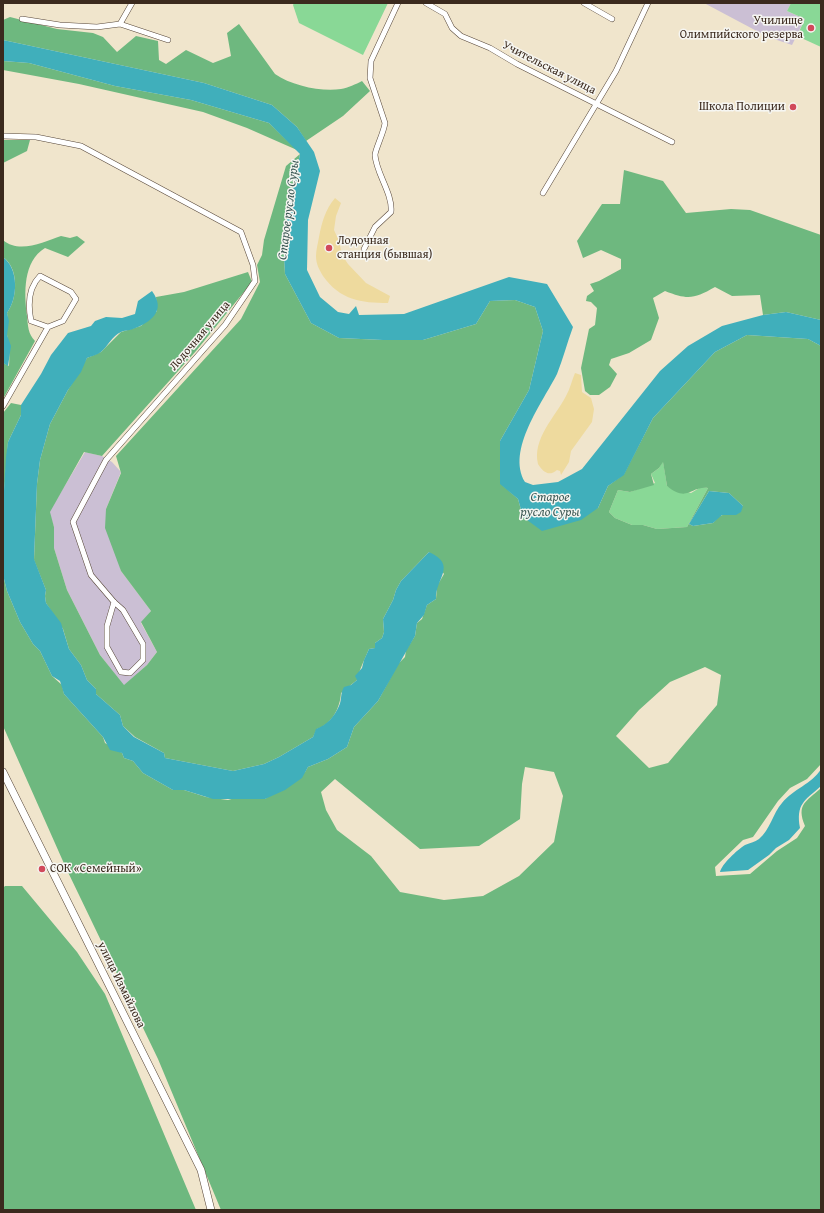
<!DOCTYPE html>
<html>
<head>
<meta charset="utf-8">
<style>
  body { margin:0 }
  #map { position:relative; width:824px; height:1213px; overflow:hidden; background:#f0e5cc; font-family:"Gentium Book Plus",serif }
  canvas { display:block }
  .frame { position:absolute; inset:0; border:4px solid #3b2a1e; pointer-events:none }
</style>
</head>
<body>
<div id="map">
<canvas width="824" height="1213"></canvas>
<div class="frame"></div>
</div>
<script>
const ctx = document.querySelector('canvas').getContext('2d');
ctx.lineJoin = 'round';
function fillPath(path, color) { ctx.fillStyle = color; ctx.fill(path, 'evenodd'); }
function strokePath(path, color, width, dash) { ctx.strokeStyle = color; ctx.lineWidth = width; ctx.lineCap = dash ? 'butt' : 'round'; ctx.setLineDash(dash || []); ctx.stroke(path); }
function write(font, color, halo, rows, align = 'center') {
  ctx.font = font + ' "Gentium Book Plus",serif'; ctx.lineWidth = 3; ctx.setLineDash([]); ctx.textBaseline = 'middle'; ctx.strokeStyle = halo; ctx.fillStyle = color; for (const [text, x, y, turn = 0] of rows) {
    ctx.save(); ctx.translate(x, y); ctx.rotate((+turn || 0) * Math.PI / 180); ctx.textAlign = isNaN(turn) ? turn : align; if (halo) ctx.strokeText(text, 0, 0); ctx.fillText(text, 0, 0); ctx.restore();
  }
}
fillPath(new Path2D(`
  M 704,3 L 791,3 L 787,11 L 805,19 L 792,45 L 768,37 Z
  M 85,452 L 102,456 L 112,462 L 121,472 L 106,509 L 121,571 L 151,611 L 141,623 L 157,652 L 147,665 L 124,686 L 100,655 L 67,590 L 54,548 L 54,527 L 49,512 Z`), '#cbbfd4');
fillPath(new Path2D(`
  M 294,3 L 388,3 L 363,55 L 299,23 L 293,5 Z
  M 791,3 L 821,3 L 821,47 L 797,36 L 805,19 L 787,11 Z
  M 663,461 L 667,486 L 691,493 L 701,487 L 708,488 L 687,527 L 657,529 L 643,525 L 632,525 L 615,518 L 609,512 L 618,490 L 630,492 L 655,483 L 651,474 L 659,468 Z`), '#89d896');
fillPath(new Path2D(`
  M 10,17 L 57,29 L 93,33 L 103,37 L 117,52 L 136,36 L 158,41 L 159,60 L 166,64 L 186,50 L 213,63 L 231,56 L 227,33 L 239,24 L 275,74 C 292,86 322,92 341,89 C 348,88 356,84 362,81 L 370,91 L 343,116 L 306,141 L 297,127 L 272,105 L 204,83 L 3,40 L 3,20 Z
  M 3,61 L 29,63 L 115,86 L 191,100 L 269,123 L 297,150 L 247,128 L 203,112 L 79,84 L 3,70 Z
  M 3,140 L 30,140 L 27,151 L 3,163 Z
  M 300,154 L 283,239 L 285,274 L 311,323 L 339,338 L 383,340 L 423,340 L 476,324 L 490,301 L 515,300 L 535,307 L 543,331 L 529,390 L 500,441 L 500,483 L 518,499 L 523,517 L 598,508 L 608,486 L 624,474 L 653,418 L 715,352 L 747,335 L 808,339 L 821,346 L 821,764 L 807,779 L 790,788 L 778,801 L 753,837 L 743,840 L 715,867 L 716,876 L 750,874 L 777,851 L 797,838 L 805,826 C 796,804 806,802 821,788 L 821,1210 L 221,1210 L 158,1059 L 66,868 L 3,726 L 3,575 L 7,591 L 20,622 L 33,644 L 40,651 L 52,676 L 62,685 L 64,694 L 103,737 L 105,743 L 122,753 L 124,758 L 133,761 L 143,773 L 173,790 L 184,790 L 206,797 L 228,800 L 235,798 L 265,799 L 305,772 L 308,767 L 328,759 L 347,747 L 354,727 L 378,701 L 398,664 L 405,657 L 406,650 L 415,636 L 417,623 L 422,619 L 427,605 L 436,599 L 437,586 L 444,574 L 429,552 L 401,581 L 396,590 L 393,600 L 383,619 L 384,632 L 382,638 L 375,643 L 375,648 L 369,649 C 365,658 359,671 357,680 L 341,693 C 340,708 332,724 317,729 L 313,737 L 279,757 L 264,764 L 233,771 L 165,758 L 164,753 L 135,737 L 123,726 L 120,715 L 96,694 L 96,689 L 87,680 L 81,665 L 69,649 L 63,629 L 46,603 L 45,596 L 46,590 L 34,560 L 37,484 L 40,460 L 50,424 L 68,390 L 87,358 L 101,352 L 121,332 L 141,326 L 157,311 L 156,297 L 184,292 L 248,272 L 252,282 L 196,351 L 102,456 L 84,452 L 50,512 L 54,527 L 54,548 L 67,590 L 100,655 L 124,685 L 147,665 L 157,652 L 141,622 L 151,611 L 121,571 L 105,528 L 106,509 L 121,473 L 116,456 L 241,319 L 260,282 L 257,265 L 262,255 L 264,240 L 286,166 ZM 663,462 L 667,486 C 688,503 690,486 708,488 L 687,527 L 657,529 L 643,525 L 632,525 L 615,518 L 609,512 L 618,490 L 630,492 L 654,485 L 651,474 L 659,468 ZM 709,491 L 729,493 L 743,506 L 718,517 L 713,523 L 693,526 L 689,524 ZM 705,667 L 721,675 L 717,705 L 668,763 L 649,768 L 616,736 L 639,710 L 670,682 ZM 525,767 L 554,772 L 563,796 L 554,842 L 519,876 L 483,896 L 444,900 L 400,892 L 371,856 L 337,830 L 326,810 L 321,792 L 335,779 L 420,849 L 479,846 L 520,819 L 522,784 Z
  M 624,170 L 663,181 L 686,213 L 731,209 L 750,210 L 821,235 L 821,320 L 786,312 L 763,315 L 760,295 L 732,296 L 715,287 C 694,299 688,300 665,291 L 653,298 L 659,318 L 651,340 L 629,353 L 611,359 L 609,365 L 617,374 L 610,387 L 599,395 L 590,395 L 585,391 L 581,368 L 589,329 L 595,325 L 597,308 L 591,302 L 586,301 L 587,296 L 594,291 L 590,284 L 599,281 L 621,269 L 621,259 L 601,250 L 583,258 L 577,241 L 602,204 L 620,204 Z
  M 61,236 L 70,238 L 77,236 L 85,242 L 68,257 L 45,248 C 23,261 24,293 27,316 C 28,326 28,334 35,341 L 3,399 L 3,363 L 9,366 C 10,353 9,346 7,335 C 5,327 9,322 7,313 C 18,298 19,268 3,257 L 3,240 C 19,254 44,242 61,236 Z
  M 11,403 L 21,405 L 21,415 L 8,442 L 3,507 L 3,413 Z
  M 5,886 L 22,886 L 77,952 L 105,994 L 196,1210 L 3,1210 L 3,888 Z`), '#6eb87f');
fillPath(new Path2D(`
  M 335,198 L 341,203 L 336,216 L 334,230 L 339,241 L 342,255 L 348,264 L 366,283 L 390,296 L 388,303 C 361,303 340,300 323,276 C 319,269 316,264 316,256 C 316,250 318,243 319,237 C 322,222 325,210 335,198 Z
  M 575,373 L 581,375 L 582,392 L 591,398 L 594,409 L 592,422 L 571,451 L 569,462 L 561,475 L 560,471 L 557,470 C 549,477 543,472 538,464 C 532,439 555,417 566,396 C 570,389 572,380 575,373 Z`), '#eeda9e');
fillPath(new Path2D(`
  M 3,40 L 204,83 L 272,105 L 297,127 L 314,152 L 320,171 L 308,220 L 307,270 L 320,297 L 338,312 L 349,314 L 356,306 L 359,315 L 404,314 L 509,277 L 547,284 L 573,327 C 567,343 563,359 557,374 C 543,402 506,450 525,482 L 533,485 L 558,482 L 582,469 L 660,371 L 688,346 L 722,326 L 763,315 L 786,312 L 821,320 L 821,346 L 808,339 L 747,335 L 715,352 L 653,418 L 624,475 L 608,486 L 598,508 L 581,520 L 542,531 L 523,517 L 518,499 L 500,484 L 500,441 L 529,390 L 543,331 L 535,307 L 515,300 L 490,301 L 476,324 L 423,340 L 383,340 L 339,338 L 311,323 L 285,274 L 283,239 L 300,154 L 269,123 L 191,100 L 115,86 L 29,63 L 3,61 Z
  M 3,257 C 19,269 18,298 7,313 L 9,321 L 7,335 L 11,346 L 8,366 L 3,363 Z
  M 152,291 C 167,311 150,323 133,329 C 129,331 124,330 121,332 C 112,336 108,346 101,352 C 97,355 91,356 87,358 L 81,372 L 68,390 L 50,424 L 40,460 L 37,484 L 34,559 L 46,590 L 45,596 L 46,603 L 61,623 L 69,649 L 81,665 L 87,680 L 96,689 L 96,694 L 120,715 L 123,726 L 134,737 L 164,753 L 165,758 L 233,771 L 264,764 L 279,757 L 313,737 L 316,729 C 327,725 334,717 339,706 C 342,700 340,694 344,687 L 351,685 L 357,680 L 355,676 L 362,668 L 364,660 L 369,649 L 375,648 L 375,643 L 382,638 L 384,632 L 383,619 L 393,600 L 396,590 L 401,581 L 429,552 C 458,565 435,579 436,599 L 427,605 L 424,615 L 417,623 L 415,636 L 378,701 L 354,727 L 347,747 L 328,759 L 308,767 L 302,778 L 285,790 L 265,799 L 213,799 L 184,790 L 173,790 L 143,773 L 133,761 L 124,758 L 122,753 L 110,750 L 103,737 L 64,694 L 60,681 L 52,676 L 40,651 L 33,644 L 20,622 L 7,591 L 3,575 L 3,507 L 6,457 L 8,442 L 21,415 L 21,405 L 41,374 L 51,355 L 68,333 L 91,326 L 95,321 L 106,317 L 122,318 L 135,314 L 138,301 Z
  M 709,491 L 729,493 L 743,506 L 741,512 L 736,515 L 722,515 L 713,523 L 693,526 L 689,524 Z
  M 821,769 L 821,786 C 804,801 796,804 800,828 L 789,840 L 776,848 L 769,855 L 748,870 L 720,872 C 722,864 737,850 745,845 C 749,843 755,842 759,839 C 770,830 773,813 782,803 C 793,789 812,784 821,769 Z`), '#40afbb');
const minor = new Path2D(`
  M 426,3 L 445,14 L 452,28 L 461,36 L 490,48 L 517,64 L 672,142
  M 584,3 L 612,19
  M 22,19 L 60,25 L 97,27 L 120,24 L 168,40
  M 120,24 L 132,3
  M 3,136 L 36,137 L 81,146 L 241,232 L 253,265 L 255,281 L 225,325 L 106,460 L 73,522 L 91,575 L 114,602 L 123,610 L 143,644 L 143,660 L 130,673 L 121,672 L 107,647 L 107,626 L 114,602
  M 543,193 L 616,71 L 648,3
  M 364,249 L 375,227 L 391,212 C 393,194 376,173 375,155 C 375,150 384,132 385,123 L 370,78 L 371,61 L 398,3
  M 3,406 L 48,327 L 63,321 L 76,299 L 71,292 L 40,276 C 28,288 28,306 31,321 L 48,327`);
const secondary = new Path2D(`
  M 3,772 L 201,1170 L 211,1210`);
strokePath(minor, '#564638', 6);
strokePath(secondary, '#564638', 8);
strokePath(minor, '#fff', 5);
strokePath(secondary, '#fff', 7);
for (const [x, y, r, color] of [
  [811,28,4,"#d1495b"],
  [793,107,4,"#d1495b"],
  [329,248,4,"#d1495b"],
  [42,869,4,"#d1495b"]
]) { const dot = new Path2D(); dot.arc(x, y, r, 0, 2 * Math.PI); ctx.fillStyle = color; ctx.fill(dot); strokePath(dot, '#f6f6f2', 1.5); }
write('12px', '#3b2a1e', '#f6f6f2', [
  ["Училище",803,21],
  ["Олимпийского резерва",803,35],
  ["Школа Полиции",785,107],
  ["Лодочная",337,241,"left"],
  ["станция (бывшая)",337,255,"left"],
  ["СОК «Семейный»",50,869,"left"]
], 'right');
write('12px', '#3b2a1e', '#f6f6f2', [
  ["Учительская улица",549,68,27],
  ["Лодочная улица",200,336,-50],
  ["улица Измайлова",121,985,64]
]);
write('italic 13px', '#3d5955', '#f6f6f2', [
  ["Старое русло Суры",289,210,-83],
  ["Старое",550,498],
  ["русло Суры",550,513]
]);
</script>
</body>
</html>
